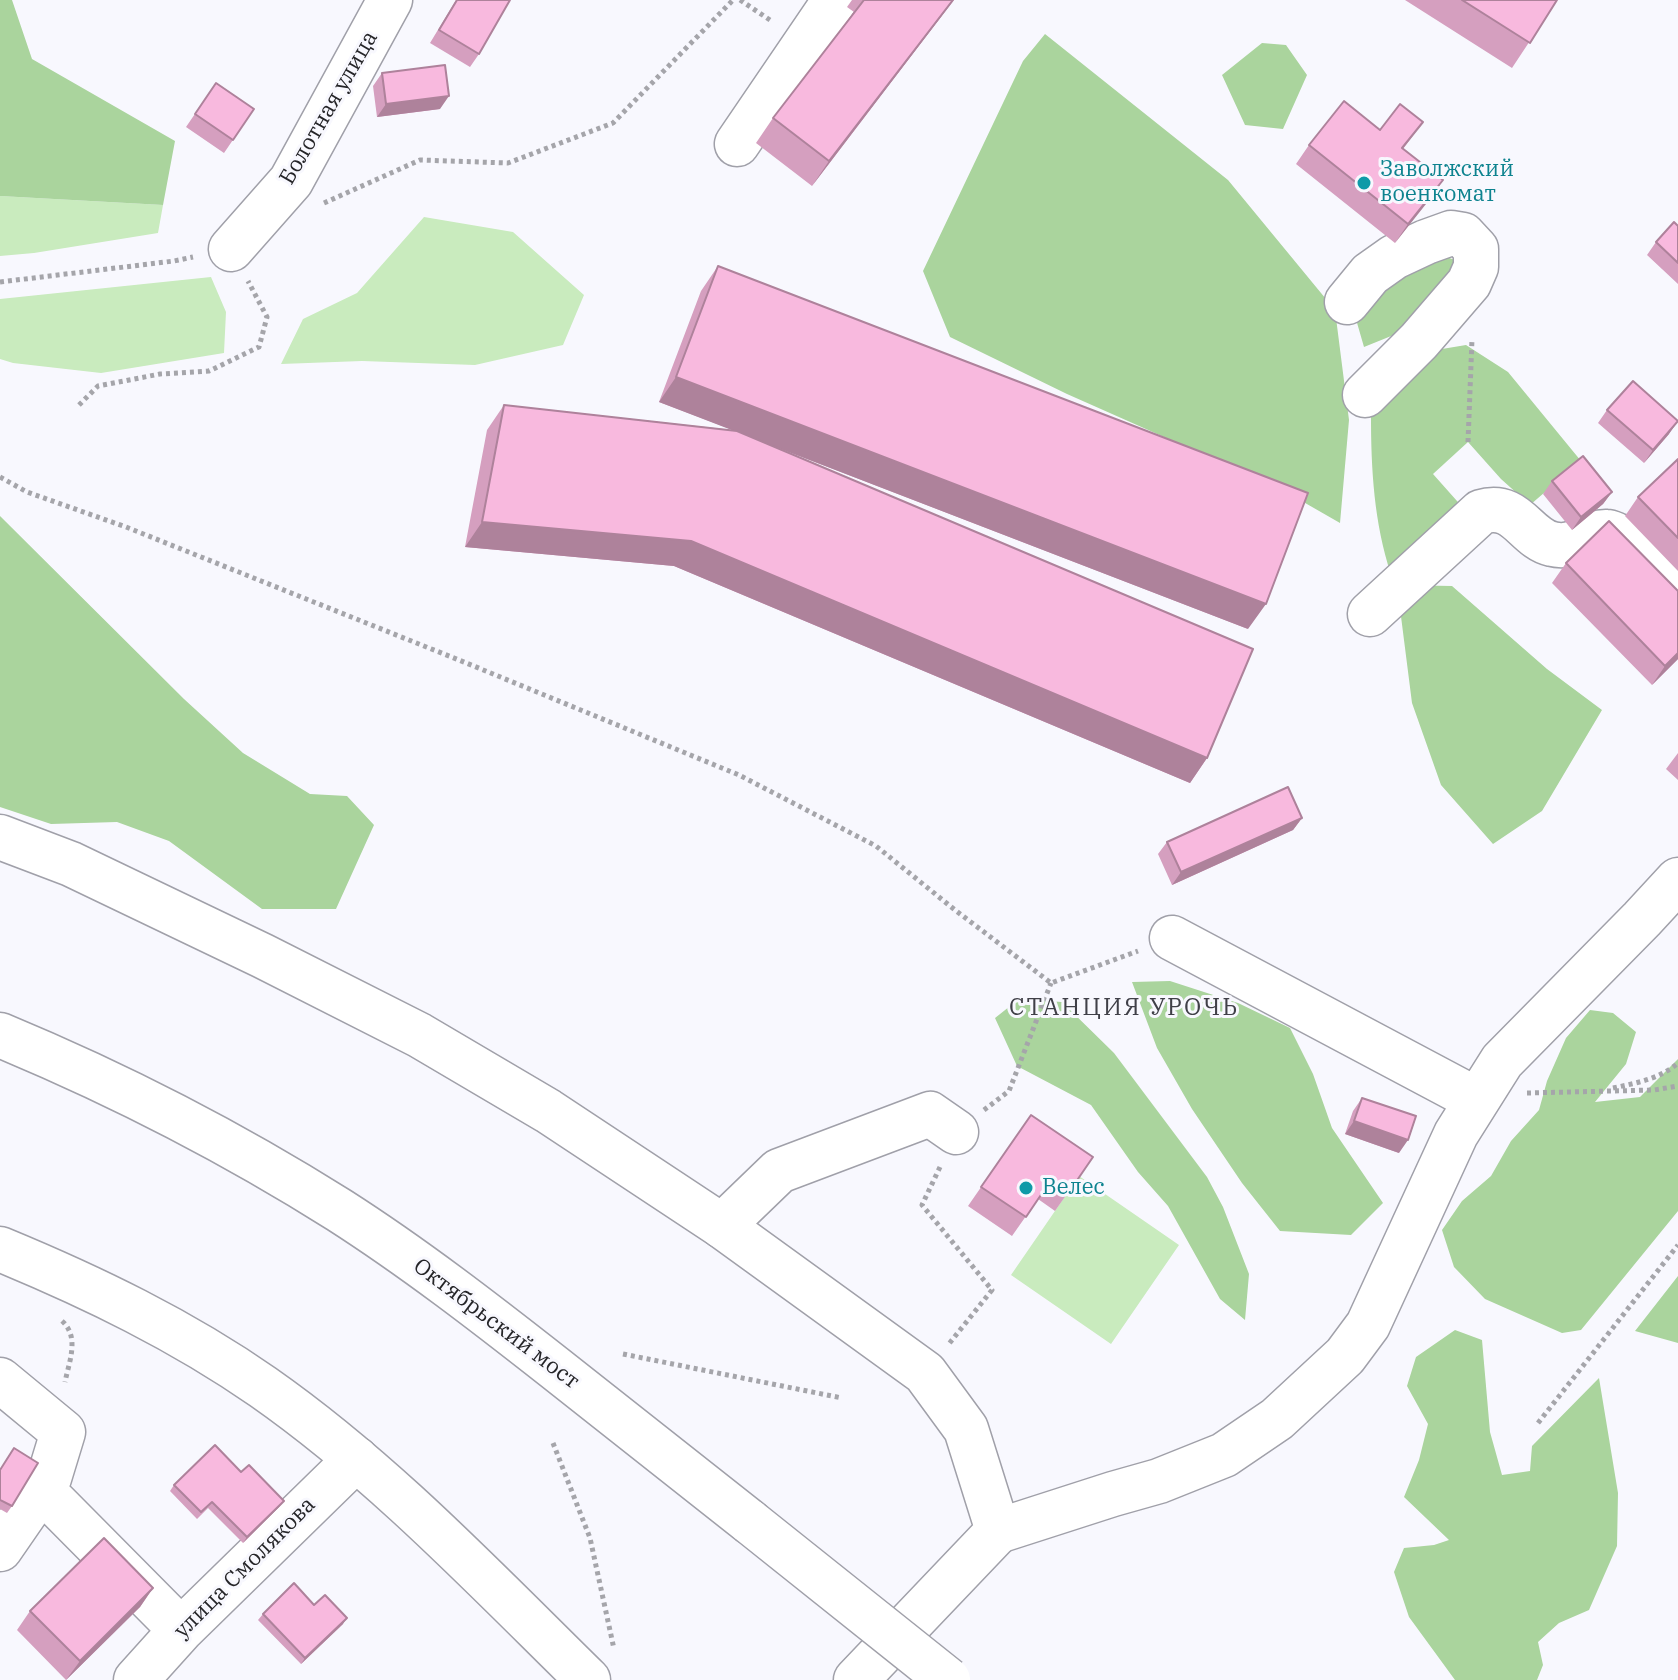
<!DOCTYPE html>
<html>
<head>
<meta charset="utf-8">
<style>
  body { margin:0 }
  canvas { display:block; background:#f8f8fe }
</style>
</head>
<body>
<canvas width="1678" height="1680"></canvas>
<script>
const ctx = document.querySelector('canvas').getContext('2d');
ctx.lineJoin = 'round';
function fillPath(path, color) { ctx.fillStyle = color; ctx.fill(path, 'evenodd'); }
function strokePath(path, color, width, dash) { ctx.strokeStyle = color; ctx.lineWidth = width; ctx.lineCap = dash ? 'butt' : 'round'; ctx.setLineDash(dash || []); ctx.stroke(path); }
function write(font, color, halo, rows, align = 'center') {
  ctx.font = font + ' "IBM Plex Serif",serif'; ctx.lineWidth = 6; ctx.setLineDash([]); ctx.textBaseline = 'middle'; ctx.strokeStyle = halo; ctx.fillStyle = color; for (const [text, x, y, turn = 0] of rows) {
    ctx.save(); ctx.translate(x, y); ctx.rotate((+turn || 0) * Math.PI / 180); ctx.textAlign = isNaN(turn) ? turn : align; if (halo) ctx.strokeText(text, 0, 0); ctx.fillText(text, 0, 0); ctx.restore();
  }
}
fillPath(new Path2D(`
  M 0,196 L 163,205 L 158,233 L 34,253 L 0,256 Z
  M 424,217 L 513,232 L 584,295 L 563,345 L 475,365 L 362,361 L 281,364 L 303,319 L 357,293 Z
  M 211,277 L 226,312 L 224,353 L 101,373 L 13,363 L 0,359 L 0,299 Z
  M 1079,1176 L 1179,1245 L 1111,1344 L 1011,1275 Z`), '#c9ebbe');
fillPath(new Path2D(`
  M 0,0 L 12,0 L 32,59 L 175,141 L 163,205 L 0,196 Z
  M 1045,34 L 1228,180 L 1335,310 L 1349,420 L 1340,523 L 1279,488 L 1067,394 L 950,337 L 923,271 L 1023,61 Z
  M 1262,43 L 1286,45 L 1307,75 L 1283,129 L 1245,125 L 1222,75 Z
  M 1424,249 L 1455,260 L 1459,283 L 1411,328 L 1364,347 L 1351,302 Z
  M 1466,345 L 1508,372 L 1581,461 L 1530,505 L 1501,479 L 1468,442 L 1433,474 L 1465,510 L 1391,574 C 1374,523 1371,469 1371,416 L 1410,377 L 1442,349 Z
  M 0,516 L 184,699 L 243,753 L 310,794 L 347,796 L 374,825 L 336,909 L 262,909 L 169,841 L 117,822 L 51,824 L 0,807 Z
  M 1397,585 L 1452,586 L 1547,669 L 1602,710 L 1542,811 L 1493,844 L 1441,785 L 1412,703 Z
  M 1170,981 L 1238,1003 L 1290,1028 L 1313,1074 L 1332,1128 L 1383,1203 L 1351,1235 L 1280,1231 L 1242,1183 L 1192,1109 L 1157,1048 L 1132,982 Z
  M 1019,999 L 1062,1002 L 1114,1053 L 1207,1177 L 1223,1207 L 1249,1274 L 1245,1320 L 1220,1299 L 1168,1206 L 1138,1172 L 1091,1105 L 1017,1066 L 995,1018 Z
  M 1590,1010 L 1613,1013 L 1636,1032 L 1626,1064 L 1595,1102 L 1640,1097 L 1678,1059 L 1678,1211 L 1581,1330 L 1562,1333 L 1485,1299 L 1454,1267 L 1442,1230 L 1462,1201 L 1491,1176 L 1511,1141 L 1539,1110 L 1547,1081 L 1566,1038 Z
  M 1678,1276 L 1678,1343 L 1635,1331 Z
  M 1455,1330 L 1482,1340 L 1490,1432 L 1502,1475 L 1530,1471 L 1532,1446 L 1599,1378 L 1618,1493 L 1617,1546 L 1589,1610 L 1559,1623 L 1538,1642 L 1543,1665 L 1537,1680 L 1455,1680 L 1409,1617 L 1394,1572 L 1404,1548 L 1434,1545 L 1449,1540 L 1404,1497 L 1419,1460 L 1428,1424 L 1407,1386 L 1416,1357 Z`), '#aad49d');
const minor = new Path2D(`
  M 737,144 L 835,0
  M 231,249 L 291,181 L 390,0
  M 1347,302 L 1370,274 L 1394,257 L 1426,242 L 1451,233 L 1463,235 L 1476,249 L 1476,267 L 1469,283 L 1419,341 L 1365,395
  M 1370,614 L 1481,512 C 1517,501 1525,538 1552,544 C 1576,550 1587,531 1607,532 C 1611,532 1615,535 1619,536 L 1678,597
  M 1172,938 L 1458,1090
  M 722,1226 L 779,1171 L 930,1114 L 956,1132
  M 0,1380 L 63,1432 L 49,1478 L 0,1549
  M 37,1496 L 55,1503 L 181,1630
  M 998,1531 L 1113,1494 L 1159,1481 L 1224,1455 L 1277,1419 L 1345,1356 L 1368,1325 L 1456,1134 L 1502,1061 L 1642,919 L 1678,880
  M 136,1680 L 181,1630 L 356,1459`);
const major = new Path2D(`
  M 0,837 L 71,864 L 263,956 L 419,1035 L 548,1111 L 722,1226 L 925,1373 L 966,1429 L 998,1531 L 856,1680
  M 0,1035 C 118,1084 231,1142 339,1210 C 414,1258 485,1313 555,1368 C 620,1420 685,1471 750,1522
  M 0,1249 C 92,1287 181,1330 263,1387 C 383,1471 484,1578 588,1680`);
strokePath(minor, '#a0a0a9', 47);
strokePath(major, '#a0a0a9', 47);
strokePath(new Path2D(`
  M 740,0 L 773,22
  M 324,203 L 420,160 L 508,163 L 613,123 L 733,0
  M 0,282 L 174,261 L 193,257
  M 79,405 L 98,386 L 160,374 L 209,371 L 259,347 L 267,317 L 248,281
  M 1468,442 L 1472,339
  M 0,477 L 27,492 L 126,527 L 459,660 L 739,775 L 876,846 L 955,910 L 1051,983 L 1138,951
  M 1613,1088 C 1636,1083 1660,1079 1678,1063
  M 1527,1093 L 1654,1090 L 1678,1086
  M 984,1110 L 1009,1091 L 1051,983
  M 940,1167 L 922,1205 L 992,1290 L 948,1345
  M 62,1321 C 80,1337 69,1362 65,1382
  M 623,1354 L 842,1398
  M 1538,1423 L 1678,1245
  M 553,1443 L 590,1538 L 614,1649`), '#a5a5aa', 5, [4, 4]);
strokePath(minor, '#fff', 44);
strokePath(major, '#fff', 44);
const majorBridge = new Path2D(`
  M 750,1522 L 948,1680`);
strokePath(majorBridge, '#a0a0a9', 47, []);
strokePath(majorBridge, '#fff', 44);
fillPath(new Path2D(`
  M 456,0 L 510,0 L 479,54 L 470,67 L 430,43 Z
  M 852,0 L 954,0 L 812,186 L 756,143 L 773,118 L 854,12 L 847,7 Z
  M 1405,0 L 1557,0 L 1512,68 Z
  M 382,73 L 440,109 L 377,117 L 373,86 Z
  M 216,83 L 254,109 L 224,153 L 186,127 Z
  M 1423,122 L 1403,149 L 1443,180 L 1395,243 L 1296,164 L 1309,145 Z
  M 1678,226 L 1678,284 L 1647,255 L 1656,242 Z
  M 718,266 L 1248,629 L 763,442 L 1207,758 L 1190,783 L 674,566 L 465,547 L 487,430 L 504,405 L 733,430 L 659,402 L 701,291 Z
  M 1607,410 L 1669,434 L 1644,463 L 1598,423 Z
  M 1678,460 L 1678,571 L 1625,516 L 1638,497 Z
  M 1552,481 L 1612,492 L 1603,504 L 1572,530 L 1543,494 Z
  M 1566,563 L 1678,659 L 1652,685 L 1552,583 Z
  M 1678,753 L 1678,780 L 1666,769 Z
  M 1302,818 L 1293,830 L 1172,885 L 1158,854 L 1167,842 Z
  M 1362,1098 L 1399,1153 L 1345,1134 L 1353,1111 Z
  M 1031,1115 L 1093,1157 L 1055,1211 L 1038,1199 L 1012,1236 L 968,1206 Z
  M 0,1469 L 12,1506 L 7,1513 L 0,1509 Z
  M 241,1472 L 284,1501 L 279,1507 L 243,1543 L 208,1508 L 197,1519 L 170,1491 L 174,1485 Z
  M 153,1588 L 140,1607 L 66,1680 L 17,1630 L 30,1611 Z
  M 314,1605 L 343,1624 L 301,1664 L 258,1620 L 263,1614 Z`), '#d59fbf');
fillPath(new Path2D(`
  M 953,0 L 946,10 L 812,186 L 829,161 Z
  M 449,96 L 440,109 L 377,117 L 386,104 Z
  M 1443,180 L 1430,199 L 1395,243 L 1408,224 Z
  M 676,377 L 1266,604 L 1248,629 L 659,402 Z
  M 1678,421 L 1669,434 L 1644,463 L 1653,450 Z
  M 1612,492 L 1603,504 L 1572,530 L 1581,517 Z
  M 482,522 L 691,541 L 1207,758 L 1190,783 L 674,566 L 465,547 Z
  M 1678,653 L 1678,659 L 1652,685 L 1665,666 Z
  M 1302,818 L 1293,830 L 1172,885 L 1181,872 Z
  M 1354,1121 L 1408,1140 L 1399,1153 L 1345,1134 Z
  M 284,1501 L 279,1507 L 243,1543 L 247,1537 Z
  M 153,1588 L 140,1607 L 66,1680 L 80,1661 Z
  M 347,1618 L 343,1624 L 301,1664 L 305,1658 Z`), '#ae829b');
const building = new Path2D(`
  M 457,0 L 510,0 L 479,54 L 439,30 Z
  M 864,0 L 953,0 L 829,161 L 773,118 Z
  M 1462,0 L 1557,0 L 1530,43 Z
  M 445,65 L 449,96 L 386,104 L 382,73 Z
  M 216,83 L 254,109 L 233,140 L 195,114 Z
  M 1344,101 L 1380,130 L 1400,104 L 1423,122 L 1402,148 L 1443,180 L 1408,224 L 1309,145 Z
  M 1674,222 L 1678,226 L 1678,263 L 1656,242 Z
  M 718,266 L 1308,493 L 1266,604 L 676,377 Z
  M 1633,381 L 1678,421 L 1653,450 L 1607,410 Z
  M 504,405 L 737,431 L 1253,649 L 1207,758 L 691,541 L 482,522 Z
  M 1583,456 L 1612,492 L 1581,517 L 1552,481 Z
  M 1678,459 L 1678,538 L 1638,497 Z
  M 1609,521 L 1678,591 L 1678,653 L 1665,666 L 1566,563 Z
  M 1288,787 L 1302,818 L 1181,872 L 1167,842 Z
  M 1362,1098 L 1416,1116 L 1408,1140 L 1354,1121 Z
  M 1031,1115 L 1093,1157 L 1069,1192 L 1051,1180 L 1026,1217 L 981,1187 Z
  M 215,1445 L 241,1472 L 249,1465 L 284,1501 L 247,1537 L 212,1502 L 201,1512 L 174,1485 Z
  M 14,1448 L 38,1463 L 12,1506 L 0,1500 L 0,1470 Z
  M 104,1538 L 153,1588 L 80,1661 L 30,1611 Z
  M 294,1583 L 314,1605 L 325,1595 L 347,1618 L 305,1658 L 263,1614 Z`);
fillPath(building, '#f8b9de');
strokePath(building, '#ae829b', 2);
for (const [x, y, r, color] of [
  [1364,183,8,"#0f9aa8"],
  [1026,1188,8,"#0f9aa8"]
]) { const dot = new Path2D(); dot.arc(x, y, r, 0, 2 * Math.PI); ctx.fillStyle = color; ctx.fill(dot); strokePath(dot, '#f8f8fe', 3); }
write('22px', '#252528', '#f8f8fe', [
  ["Болотная улица",329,108,-60],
  ["Октябрьский мост",496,1324,37],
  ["улица Смолякова",245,1568,-45]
]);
write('22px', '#0d838f', '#f8f8fe', [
  ["Заволжский",1380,170],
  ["военкомат",1380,195],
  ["Велес",1042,1188]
], 'left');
ctx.letterSpacing = '2px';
write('24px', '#404048', '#f8f8fe', [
  ["СТАНЦИЯ УРОЧЬ",1124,1008]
]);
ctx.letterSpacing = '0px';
</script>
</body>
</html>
